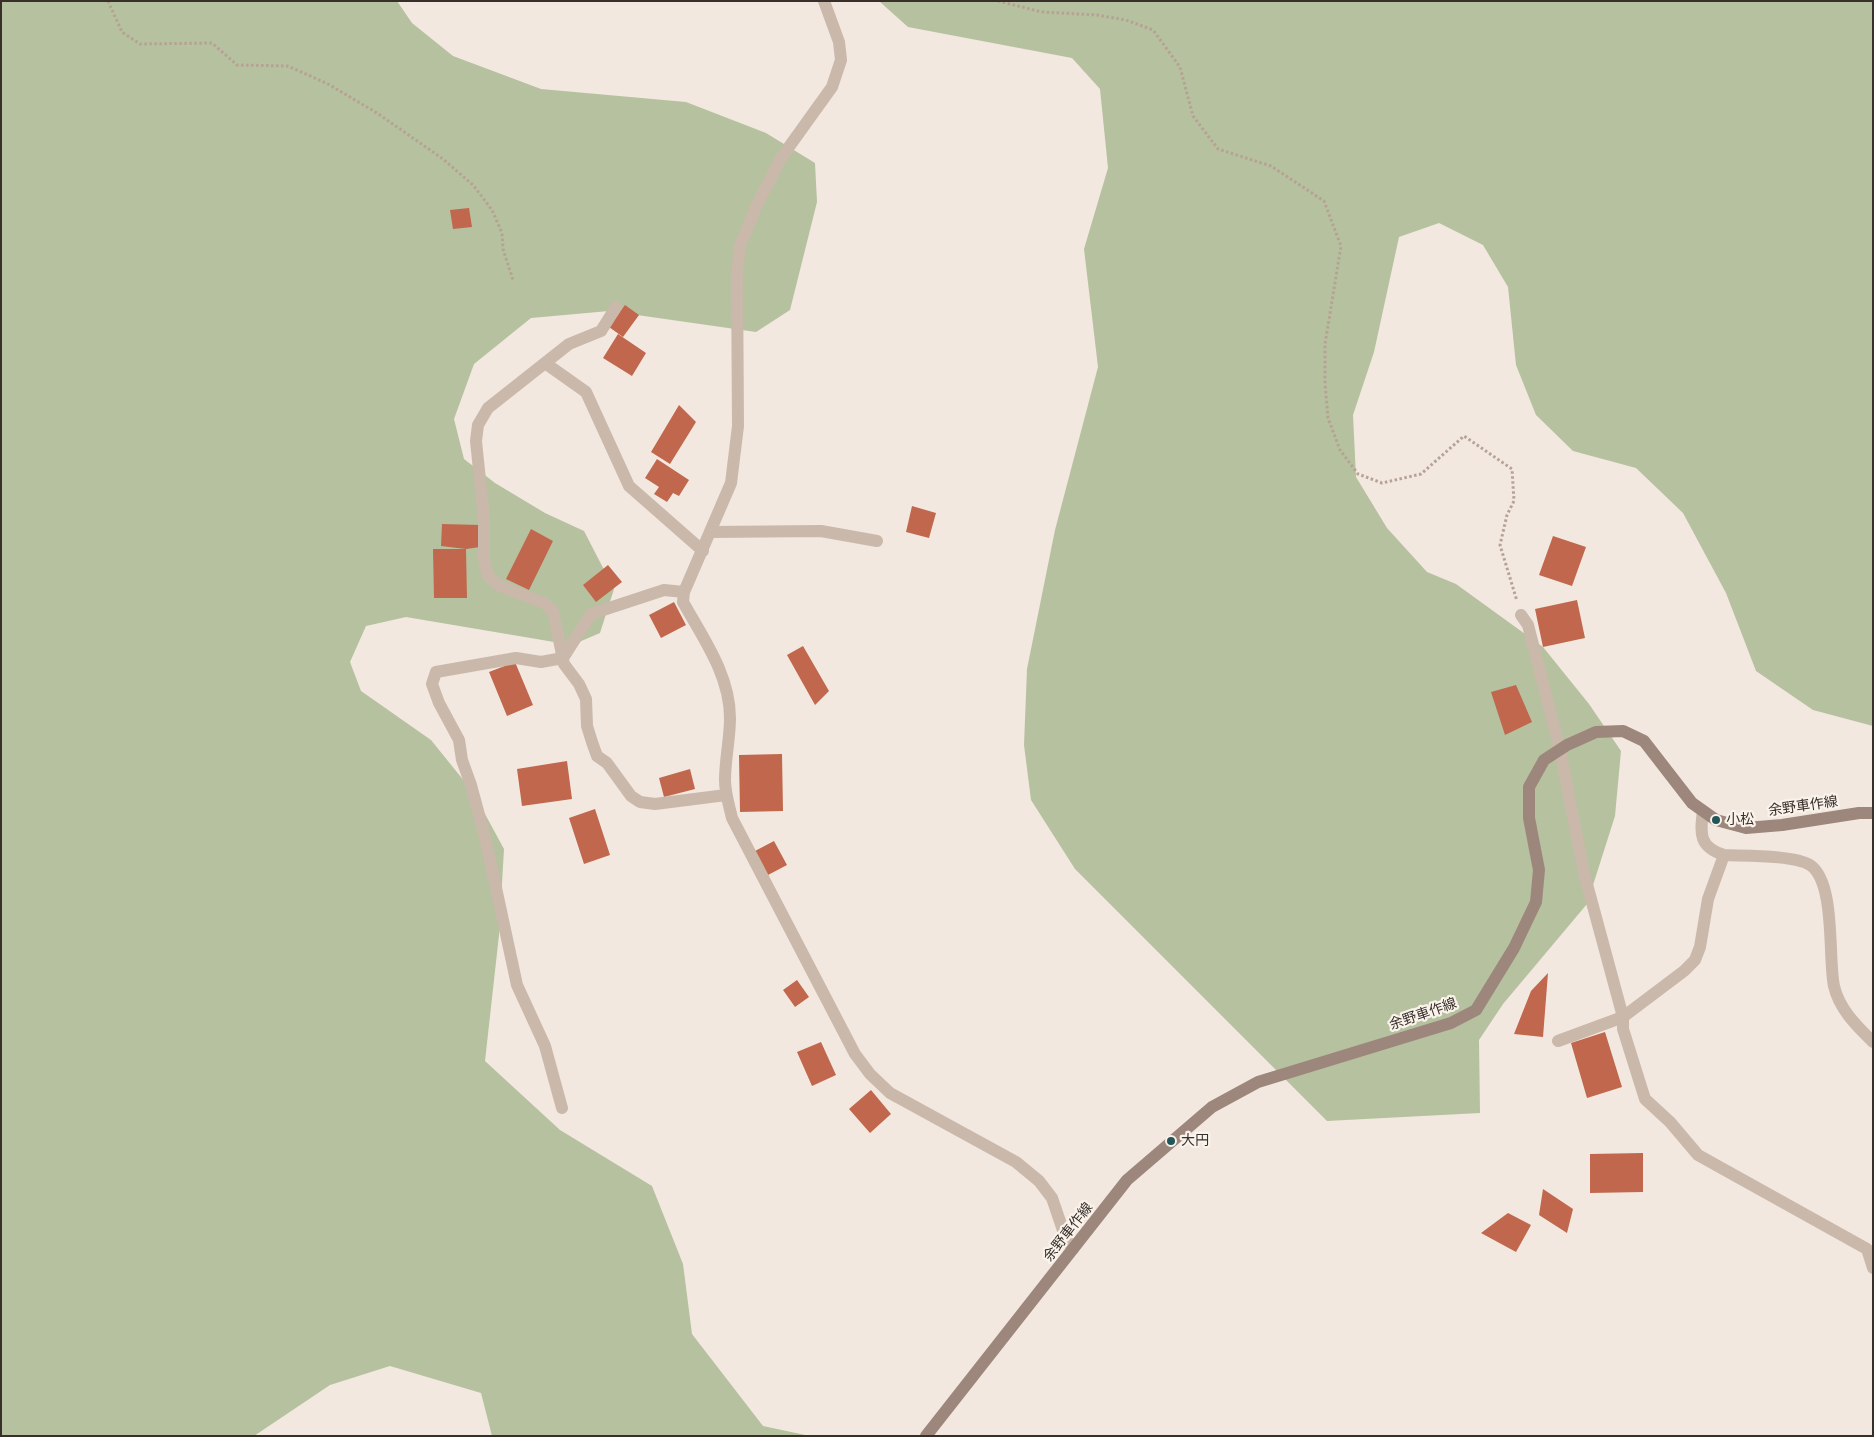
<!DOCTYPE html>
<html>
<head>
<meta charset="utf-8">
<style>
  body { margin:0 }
  #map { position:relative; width:1874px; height:1437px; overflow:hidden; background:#f2e8df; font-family:"Golos Text",sans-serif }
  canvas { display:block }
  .frame { position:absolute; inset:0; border:2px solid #382e2a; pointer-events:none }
</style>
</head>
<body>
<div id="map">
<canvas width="1874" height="1437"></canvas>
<div class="frame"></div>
</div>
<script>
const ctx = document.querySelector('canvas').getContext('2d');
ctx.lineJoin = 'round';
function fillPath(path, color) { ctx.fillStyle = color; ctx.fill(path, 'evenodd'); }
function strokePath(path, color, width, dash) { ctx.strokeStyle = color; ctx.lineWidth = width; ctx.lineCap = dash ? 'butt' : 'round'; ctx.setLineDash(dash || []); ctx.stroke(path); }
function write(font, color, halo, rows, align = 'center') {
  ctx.font = font + ' "Golos Text","Noto Sans JP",sans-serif'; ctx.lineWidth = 4.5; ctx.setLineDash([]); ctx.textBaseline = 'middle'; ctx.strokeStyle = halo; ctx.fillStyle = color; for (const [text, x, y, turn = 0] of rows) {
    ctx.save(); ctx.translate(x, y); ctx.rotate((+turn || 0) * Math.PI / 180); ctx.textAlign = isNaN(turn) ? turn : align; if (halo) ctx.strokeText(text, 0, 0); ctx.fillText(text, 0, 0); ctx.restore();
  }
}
fillPath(new Path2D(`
  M 1,1 L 397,1 L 412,23 L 453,56 L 541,89 L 686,102 L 766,133 L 815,163 L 817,202 L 790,310 L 756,332 L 609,311 L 531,318 L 474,364 L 454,419 L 464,459 L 495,483 L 545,513 L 584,531 L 614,589 L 600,633 L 572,645 L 406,617 L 366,626 L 350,662 L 361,691 L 431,740 L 473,792 L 504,849 L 499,935 L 485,1061 L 560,1130 L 652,1186 L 683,1264 L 692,1334 L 763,1426 L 810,1436 L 492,1436 L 481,1393 L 390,1366 L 330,1385 L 254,1436 L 1,1436 Z
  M 879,1 L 1873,1 L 1873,726 L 1813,710 L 1756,671 L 1726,593 L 1683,513 L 1636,468 L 1573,451 L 1536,415 L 1516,365 L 1508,287 L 1483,245 L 1439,223 L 1399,237 L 1374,352 L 1353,415 L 1356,477 L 1387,528 L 1427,572 L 1456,584 L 1543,647 L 1589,704 L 1621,751 L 1615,816 L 1587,904 L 1503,1004 L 1479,1040 L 1480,1113 L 1327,1121 L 1075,869 L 1031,800 L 1024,745 L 1027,669 L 1055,530 L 1098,367 L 1084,249 L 1108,168 L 1100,89 L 1072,58 L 908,27 Z`), '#b6c19f');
fillPath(new Path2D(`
  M 469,208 L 472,227 L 453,229 L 450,210 Z
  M 625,305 L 639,315 L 623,337 L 609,327 Z
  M 618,334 L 646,353 L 632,376 L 603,358 Z
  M 679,405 L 696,422 L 670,464 L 651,452 Z
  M 657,459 L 689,480 L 679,496 L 673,493 L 667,502 L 654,494 L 659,487 L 645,478 Z
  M 912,506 L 936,513 L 929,538 L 906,532 Z
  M 442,524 L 480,525 L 480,547 L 466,549 L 441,546 Z
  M 531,529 L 553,541 L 529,590 L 506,579 Z
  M 1553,536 L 1586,547 L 1572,586 L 1539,575 Z
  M 433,549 L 466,549 L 467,598 L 434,598 Z
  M 608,565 L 622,582 L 596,602 L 583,585 Z
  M 1577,600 L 1585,638 L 1543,647 L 1535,609 Z
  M 674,602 L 686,625 L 661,638 L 649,615 Z
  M 803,646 L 829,691 L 815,705 L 787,655 Z
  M 515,662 L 533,705 L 507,716 L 489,672 Z
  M 1516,685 L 1532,722 L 1505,735 L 1491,692 Z
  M 782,754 L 783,811 L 740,812 L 739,755 Z
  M 567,761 L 572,799 L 522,806 L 517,769 Z
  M 690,769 L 695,789 L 664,797 L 659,778 Z
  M 595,809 L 610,855 L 584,864 L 569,818 Z
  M 774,841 L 787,865 L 768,875 L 755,851 Z
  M 1548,973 L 1543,1037 L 1514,1034 L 1531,991 Z
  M 797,980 L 809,997 L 795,1007 L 783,990 Z
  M 1605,1032 L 1622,1087 L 1587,1098 L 1571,1043 Z
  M 821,1042 L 836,1075 L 812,1086 L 797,1052 Z
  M 871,1090 L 891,1114 L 870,1133 L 849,1109 Z
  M 1643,1153 L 1643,1192 L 1590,1193 L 1590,1154 Z
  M 1543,1189 L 1573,1209 L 1567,1233 L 1539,1215 Z
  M 1508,1213 L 1531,1225 L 1516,1252 L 1481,1233 Z`), '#c1674d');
strokePath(new Path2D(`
  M 108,1 L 122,32 L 140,44 L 212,43 L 237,65 L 288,66 L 328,84 L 377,113 L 443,159 L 473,185 L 492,210 L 502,233 L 503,249 L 513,280
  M 998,1 L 1042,12 L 1097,15 L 1126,20 L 1153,30 L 1180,67 L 1193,116 L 1218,149 L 1271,166 L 1324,201 L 1341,246 L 1325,344 L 1325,384 L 1328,418 L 1340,450 L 1358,474 L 1382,483 L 1421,474 L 1464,436 L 1512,469 L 1514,501 L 1507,515 L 1500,545 L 1517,601`), '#b6a295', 3, [2.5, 2.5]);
strokePath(new Path2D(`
  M 824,1 L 839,42 L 841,60 L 832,87 L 781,158 L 756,207 L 740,246 L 737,274 L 738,426 L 731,483 L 684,592 L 683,602 C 703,638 730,675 730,718 C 730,739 725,759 725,780 C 725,793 729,805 732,818 L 855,1054 L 870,1074 L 890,1093 L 1016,1162 L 1039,1181 L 1052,1198 L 1065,1236 L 1073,1249
  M 616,307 L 601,331 L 569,344 L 488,408 L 478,425 L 476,441 L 484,519 L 484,559 L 488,576 L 500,586 L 544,603 L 553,611 L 564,664 L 579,684 L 586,699 L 587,726 L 592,742 L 597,756 L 607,763 L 631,796 L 640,802 L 655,804 L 726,795
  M 545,363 L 586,392 L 629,486 L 703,551
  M 711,532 L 821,531 L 877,541
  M 1521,615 L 1528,625 L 1560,750 L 1584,873 L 1623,1017 L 1623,1029 L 1645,1099 L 1670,1122 L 1698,1155 L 1867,1249 L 1873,1268
  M 1703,811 C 1700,834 1699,847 1724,855 C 1745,856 1794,855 1810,865 C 1836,882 1828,959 1834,986 C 1839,1009 1857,1026 1873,1042
  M 1558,1041 L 1623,1017 L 1684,971 L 1695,960 L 1700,947 L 1708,899 L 1724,855
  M 562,1108 L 545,1046 L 517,985 L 485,837 L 471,785 L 462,760 L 459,740 L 439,703 L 432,684 L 436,672 L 516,658 L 541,662 L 563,658 L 591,614 L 664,590 L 684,592`), '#cab8ab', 12);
strokePath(new Path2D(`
  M 926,1436 L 1127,1180 L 1212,1107 L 1258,1082 L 1451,1023 L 1476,1010 L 1514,948 L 1536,902 L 1539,870 L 1529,818 L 1529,787 L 1544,760 L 1567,745 L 1596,732 L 1623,731 L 1644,741 L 1692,803 L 1716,820 L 1746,828 L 1782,825 L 1859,813 L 1873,813`), '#9d877c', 12);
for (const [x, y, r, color] of [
  [1716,820,5,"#215558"],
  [1171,1141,5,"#215558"]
]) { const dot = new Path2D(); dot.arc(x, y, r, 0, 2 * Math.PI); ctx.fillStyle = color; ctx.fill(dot); strokePath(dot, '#f9f3eb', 2); }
write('14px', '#382e2a', '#f9f3eb', [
  ["余野車作線",1803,806,-8],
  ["余野車作線",1423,1014,-19],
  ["余野車作線",1068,1232,-52]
]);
write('14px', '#382e2a', '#f9f3eb', [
  ["小松",1726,820],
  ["大円",1181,1141]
], 'left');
</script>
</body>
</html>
